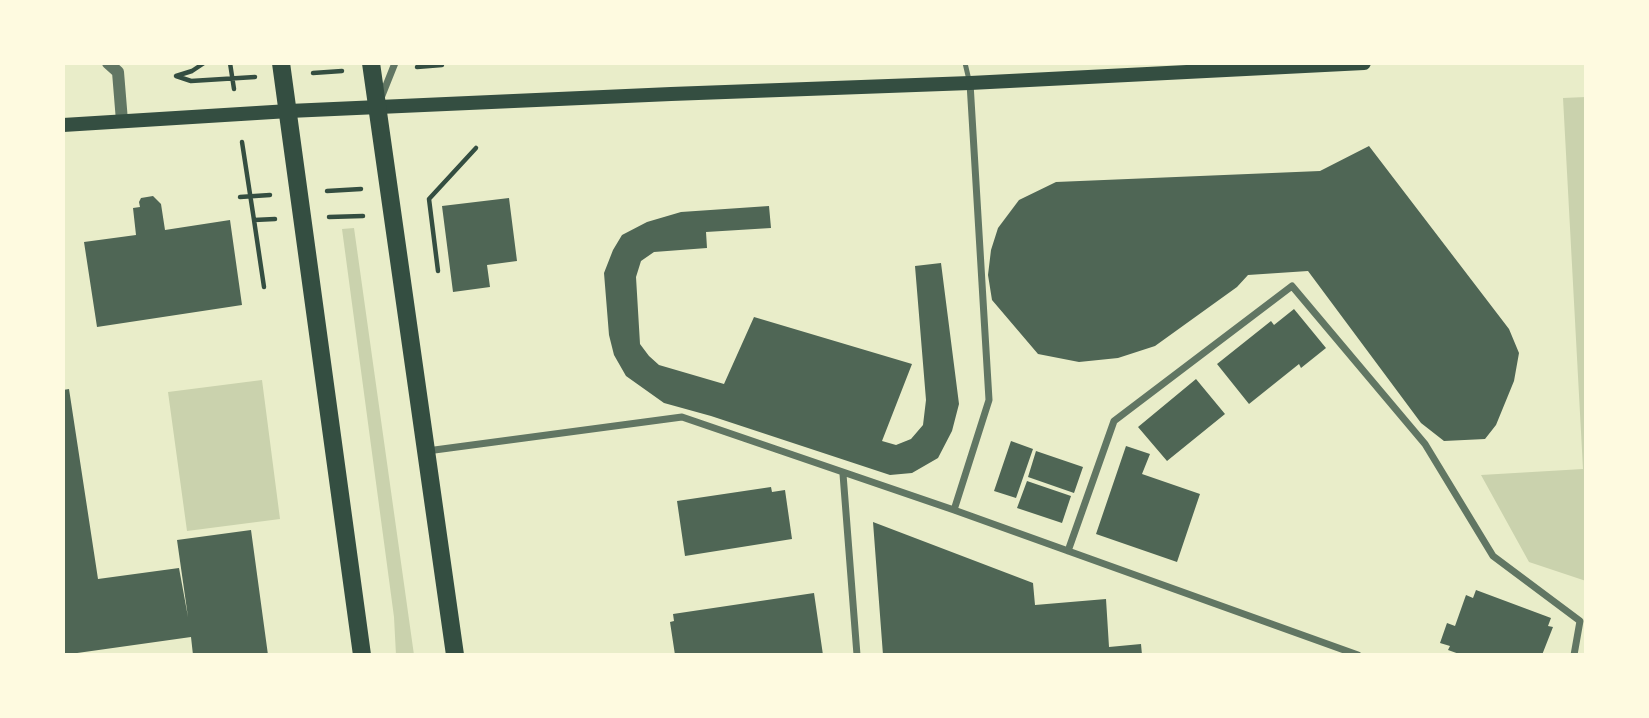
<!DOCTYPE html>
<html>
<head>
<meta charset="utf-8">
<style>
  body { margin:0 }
  #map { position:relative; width:1649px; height:718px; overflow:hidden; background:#e9edc9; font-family:"Work Sans",sans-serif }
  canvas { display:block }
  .frame { position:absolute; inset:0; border:65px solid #fefae0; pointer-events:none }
</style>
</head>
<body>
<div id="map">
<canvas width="1649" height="718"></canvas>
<div class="frame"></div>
</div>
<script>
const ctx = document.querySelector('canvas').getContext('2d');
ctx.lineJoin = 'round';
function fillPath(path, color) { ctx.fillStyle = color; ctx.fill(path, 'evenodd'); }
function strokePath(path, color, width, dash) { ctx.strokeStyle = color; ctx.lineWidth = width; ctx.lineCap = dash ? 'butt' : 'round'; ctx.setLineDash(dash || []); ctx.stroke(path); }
fillPath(new Path2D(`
  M 1586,97 L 1586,581 L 1529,562 L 1481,475 L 1583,469 L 1563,98 Z
  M 354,228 L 414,655 L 396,655 L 394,617 L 342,229 Z
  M 262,380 L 280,519 L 187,531 L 168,392 Z`), '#cad2ad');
fillPath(new Path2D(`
  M 1369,146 L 1509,329 L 1519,353 L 1514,381 L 1496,425 L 1485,439 L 1444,441 L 1421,423 L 1308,271 L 1248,275 L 1237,287 L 1155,346 L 1118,358 L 1079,362 L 1038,354 L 992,300 L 988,275 L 991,250 L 998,228 L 1019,200 L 1056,182 L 1320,171 Z
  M 153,196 L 161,204 L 165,230 L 230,220 L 242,305 L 97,327 L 84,242 L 136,235 L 133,208 L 140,207 L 139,202 L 141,198 Z
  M 509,198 L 517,261 L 487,265 L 490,287 L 453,292 L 442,206 Z
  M 769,206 L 771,228 L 706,232 L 707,248 L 654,252 L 641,261 L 636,277 L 640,344 L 649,356 L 659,365 L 724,384 L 754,317 L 912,364 L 882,441 L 896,445 L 911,439 L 923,425 L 926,400 L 915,266 L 941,263 L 959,404 L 952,431 L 938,458 L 912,473 L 890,475 L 711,416 L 664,403 L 626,376 L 614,355 L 609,335 L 604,273 L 613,250 L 622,235 L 647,222 L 681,212 Z
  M 1294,309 L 1326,348 L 1301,368 L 1299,364 L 1249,404 L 1217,364 L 1271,321 L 1274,325 Z
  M 1196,379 L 1225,414 L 1167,461 L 1138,427 Z
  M 69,389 L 98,579 L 179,568 L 188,617 L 177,540 L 251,530 L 268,655 L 193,655 L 191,637 L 63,655 L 63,390 Z
  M 1011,441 L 1033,449 L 1016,498 L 994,491 Z
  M 1126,446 L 1150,454 L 1142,474 L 1200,494 L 1177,562 L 1096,534 Z
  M 1036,451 L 1083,467 L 1074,493 L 1028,477 Z
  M 1027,481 L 1071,496 L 1062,523 L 1017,508 Z
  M 771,487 L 772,492 L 785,490 L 792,539 L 685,556 L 677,501 Z
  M 873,522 L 1033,583 L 1035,605 L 1106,599 L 1109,647 L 1141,644 L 1142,655 L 883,655 Z
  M 1476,590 L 1551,618 L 1548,626 L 1553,627 L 1542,655 L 1462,655 L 1448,650 L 1450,646 L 1440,643 L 1447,623 L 1455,626 L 1466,595 L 1473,598 Z
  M 814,593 L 823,655 L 675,655 L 670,622 L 674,621 L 673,614 Z`), '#4f6655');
strokePath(new Path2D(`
  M 230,63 L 234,89
  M 417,67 L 442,65
  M 313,73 L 342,71
  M 176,76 L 191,81 L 255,77
  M 176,76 L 192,71 L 204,63
  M 242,142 L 254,220 L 275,219
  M 327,191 L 361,189
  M 240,197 L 270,195
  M 329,217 L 363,216
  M 254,220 L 264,287
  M 438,271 L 429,199 L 476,148`), '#344e41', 4.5);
strokePath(new Path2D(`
  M 965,63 L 969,80`), '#617663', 5);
strokePath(new Path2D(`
  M 381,98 L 395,63
  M 427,451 L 682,417 L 954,510 L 1358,655
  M 843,474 L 857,655
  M 954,510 L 989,400 L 970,83
  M 1068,551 L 1114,421 L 1292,286 L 1425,444 L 1493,556 L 1580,621 L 1574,655`), '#617663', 7);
strokePath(new Path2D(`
  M 108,63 L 118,72 L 122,121`), '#617663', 12);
strokePath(new Path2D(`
  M 63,125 L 289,111 L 671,94 L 970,83 L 1364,63`), '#344e41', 14);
strokePath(new Path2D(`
  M 281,63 L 362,655
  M 371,63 L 455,655`), '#344e41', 18);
</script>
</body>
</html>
